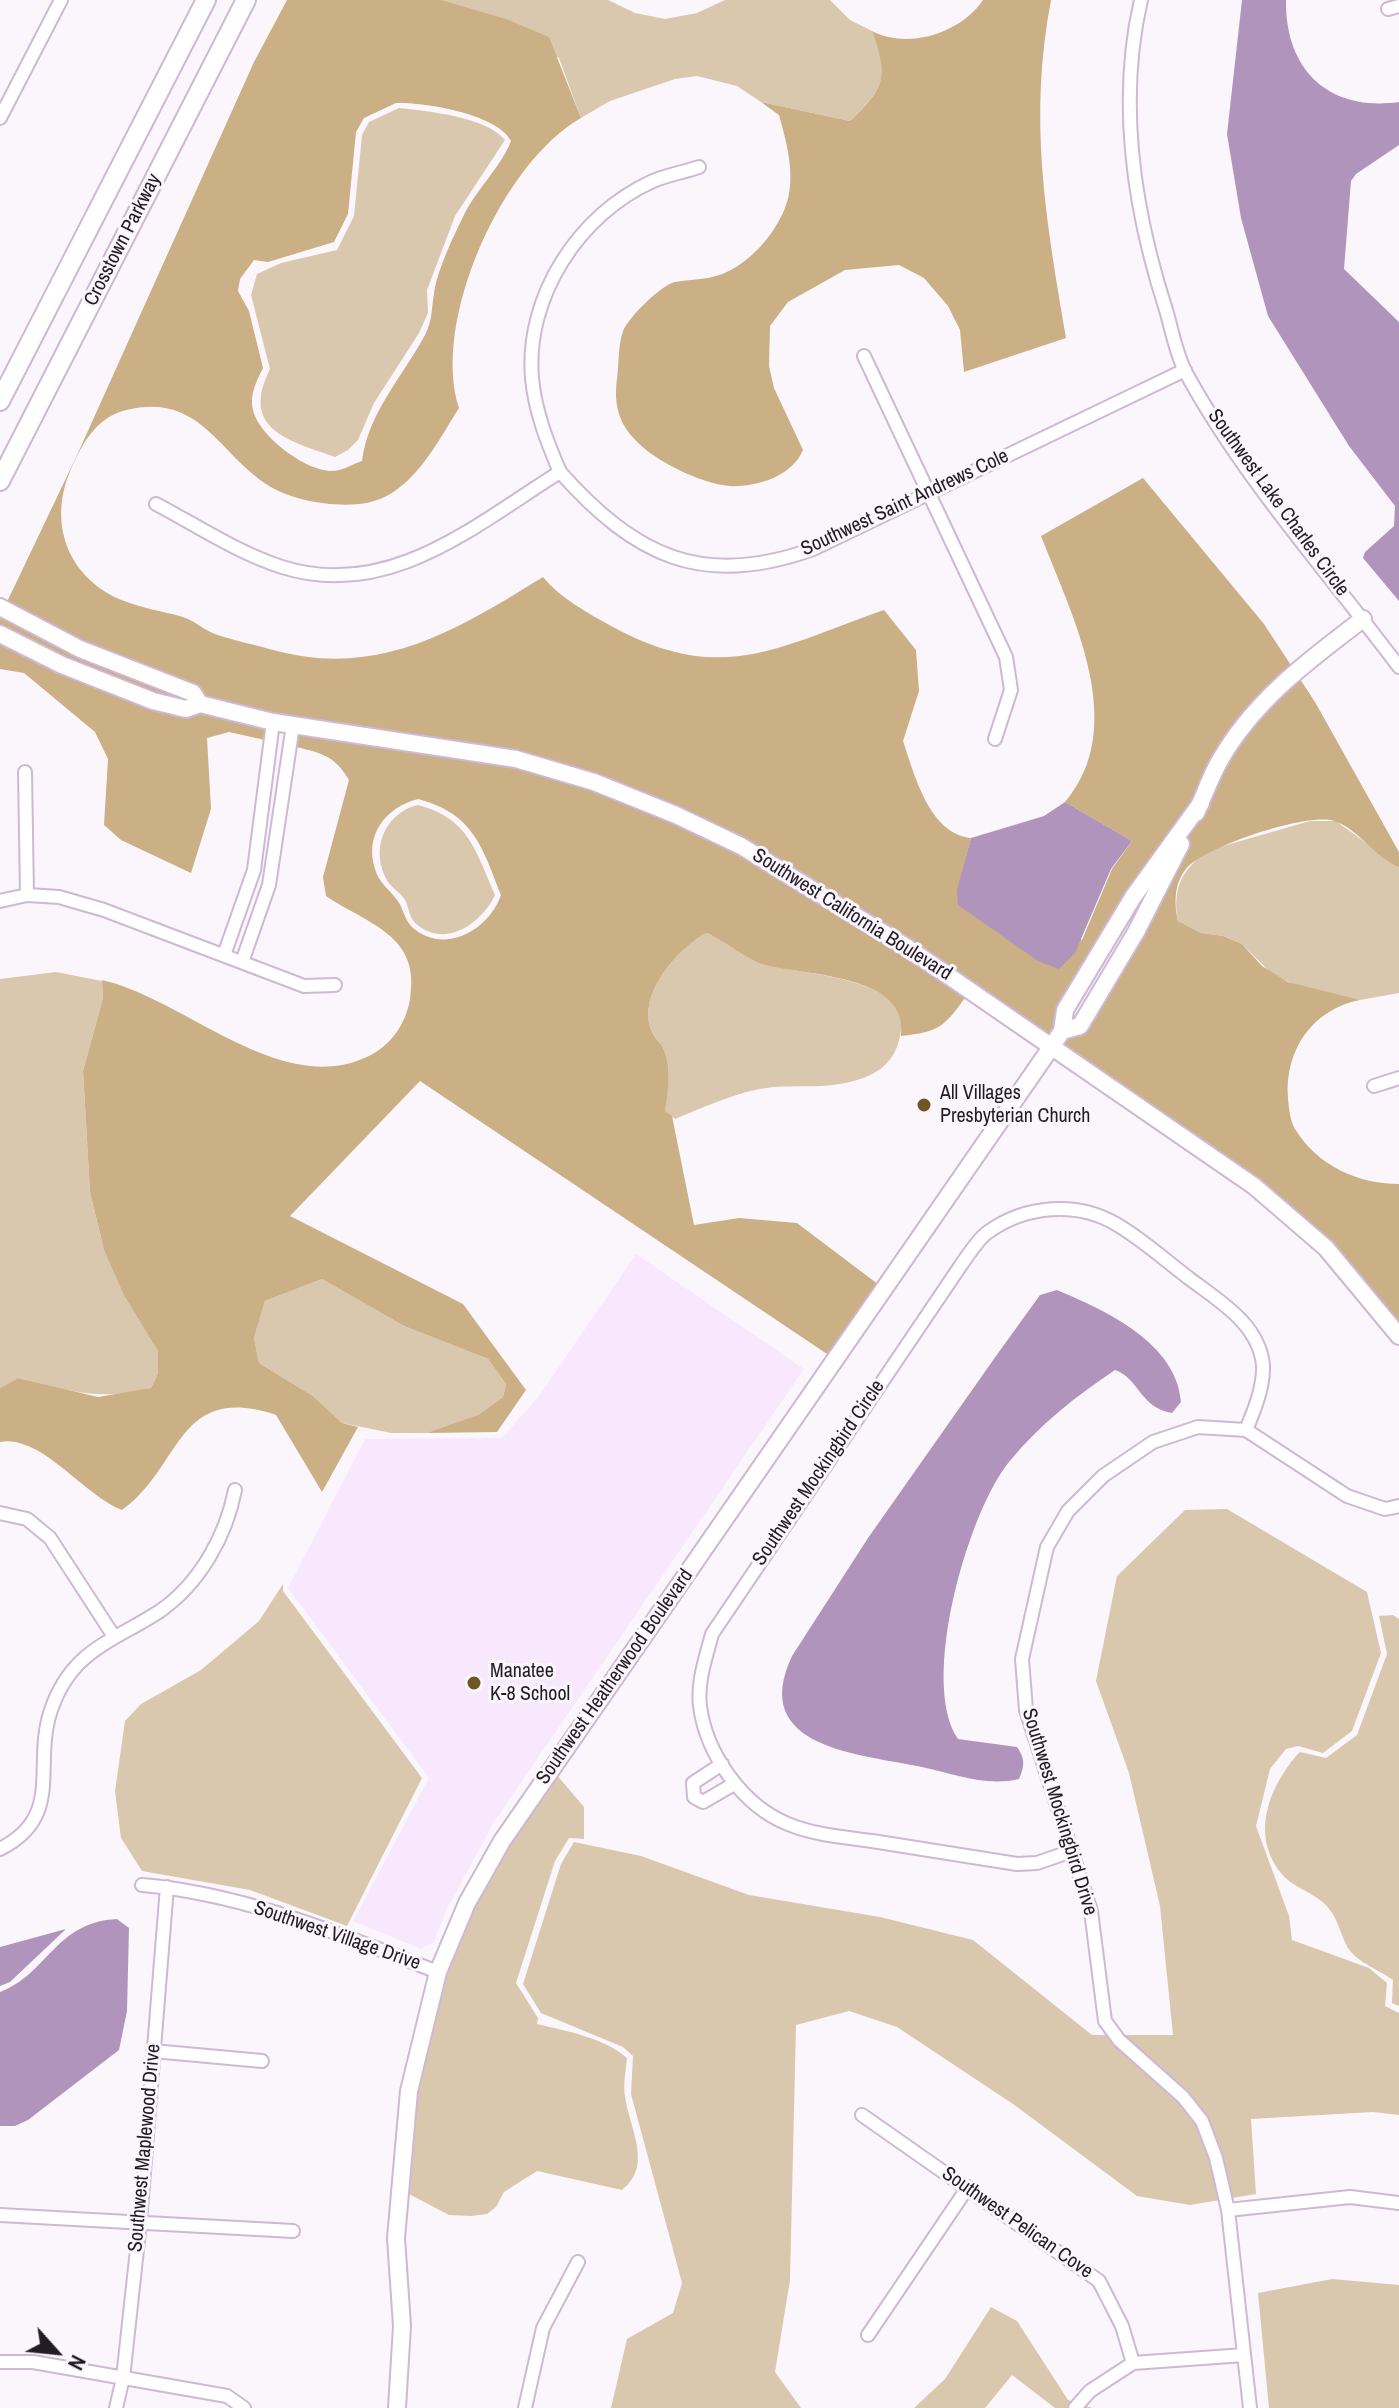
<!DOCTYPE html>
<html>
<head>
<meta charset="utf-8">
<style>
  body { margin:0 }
  #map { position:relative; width:1399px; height:2408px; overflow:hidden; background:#fbf6fc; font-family:"Archivo Narrow",sans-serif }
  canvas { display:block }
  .north { position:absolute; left:16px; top:2312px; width:80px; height:80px; -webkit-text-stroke:6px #fbf6fc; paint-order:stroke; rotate:117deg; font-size:22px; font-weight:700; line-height:32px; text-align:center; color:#231b26 }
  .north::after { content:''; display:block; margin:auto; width:28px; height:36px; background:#231b26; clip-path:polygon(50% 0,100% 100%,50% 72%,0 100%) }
</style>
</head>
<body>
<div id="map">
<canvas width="1399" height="2408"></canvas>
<div class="north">N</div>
</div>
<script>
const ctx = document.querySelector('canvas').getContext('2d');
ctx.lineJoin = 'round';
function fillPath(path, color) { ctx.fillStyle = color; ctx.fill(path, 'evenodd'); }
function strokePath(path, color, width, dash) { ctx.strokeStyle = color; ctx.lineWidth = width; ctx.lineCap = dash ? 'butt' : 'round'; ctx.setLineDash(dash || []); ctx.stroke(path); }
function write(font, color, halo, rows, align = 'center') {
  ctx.font = font + ' "Archivo Narrow",sans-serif'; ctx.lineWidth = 6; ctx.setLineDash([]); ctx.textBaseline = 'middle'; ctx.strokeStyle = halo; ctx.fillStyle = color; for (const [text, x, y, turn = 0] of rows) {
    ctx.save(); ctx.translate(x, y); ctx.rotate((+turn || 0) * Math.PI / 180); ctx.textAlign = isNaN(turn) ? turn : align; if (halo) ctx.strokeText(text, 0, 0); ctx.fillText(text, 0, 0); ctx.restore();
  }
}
fillPath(new Path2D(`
  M 636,1254 L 804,1369 L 494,1822 L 447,1909 L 434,1942 L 421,1949 L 353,1921 L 429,1778 L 288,1588 L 365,1439 L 502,1438 L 539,1396 Z`), '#f8e8fe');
fillPath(new Path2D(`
  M 441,0 L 608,0 L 635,13 L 665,19 L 697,13 L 725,0 L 830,0 L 850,20 L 872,31 C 889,78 885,87 850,121 L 761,102 L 737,86 L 697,76 L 675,79 L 610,101 L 581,118 L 559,58 Z
  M 399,108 C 427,111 487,117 505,140 L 455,216 L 427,290 L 428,313 L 419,333 L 374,403 L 358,440 L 348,450 L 335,457 C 287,440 240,429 270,369 L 251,295 L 257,274 L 281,263 L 337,250 L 354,216 L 362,135 L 369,122 Z
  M 418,805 C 469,818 476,852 495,895 C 482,923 445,950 415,923 C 409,917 409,907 405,900 C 401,893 393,889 388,882 C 369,851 384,813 418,805 Z
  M 1310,821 L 1336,821 L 1399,867 L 1399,993 L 1360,1000 L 1305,989 L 1272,974 L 1242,944 L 1223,936 L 1201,933 L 1178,921 C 1172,888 1182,869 1209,850 Z
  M 706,933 C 732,943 756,962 783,968 C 824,977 923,981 897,1047 C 890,1065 875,1075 857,1080 C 828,1089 802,1085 773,1087 C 738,1091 707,1106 675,1119 L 664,1111 C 668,1089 672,1071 664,1050 C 660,1043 654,1036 651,1029 C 638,993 678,949 706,933 Z
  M 56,972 L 102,981 L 103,998 L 83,1071 L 90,1192 L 104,1250 L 158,1351 L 158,1373 L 151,1388 C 98,1402 70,1390 18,1378 L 0,1388 L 0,979 Z
  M 322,1279 L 404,1326 L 488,1359 L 506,1384 L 503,1397 L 478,1415 L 445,1428 L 427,1433 L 391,1433 L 342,1423 L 313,1396 L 259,1363 L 254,1338 L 265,1301 Z
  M 1227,1509 L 1367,1592 L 1381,1653 L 1352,1731 L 1323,1753 L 1298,1746 L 1286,1749 L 1270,1769 L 1256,1826 L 1289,1916 L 1292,1940 L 1369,1968 L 1387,1983 L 1385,2006 L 1399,2013 L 1399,2115 L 1373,2112 L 1251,2119 L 1256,2194 L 1190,2205 L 1137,2196 L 1013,2104 L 897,2027 L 849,2011 L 796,2025 L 790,2280 L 775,2372 L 801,2408 L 611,2408 L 627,2339 L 673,2313 L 682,2283 L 631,2094 L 633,2056 L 623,2047 L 541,2013 L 523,1984 L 561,1864 L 574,1842 L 641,1856 L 749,1895 L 880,1917 L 973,1940 L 1092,2035 L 1173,2035 L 1160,1906 L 1129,1773 L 1096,1681 L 1117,1576 L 1185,1510 Z
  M 283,1584 L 283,1591 L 422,1778 L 347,1926 L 250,1890 L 142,1871 L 121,1838 L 115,1791 L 125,1721 L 141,1704 L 201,1670 L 259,1621 Z
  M 1393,1615 L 1399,1619 L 1399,2006 L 1392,2003 L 1393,1980 C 1379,1970 1357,1962 1348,1948 C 1339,1932 1338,1914 1321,1901 C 1308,1890 1292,1887 1281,1873 C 1251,1836 1268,1789 1296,1756 L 1300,1752 L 1326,1758 L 1357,1735 L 1387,1654 L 1379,1616 Z
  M 556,1774 L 584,1807 L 584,1839 L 569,1838 L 555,1861 L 516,1983 L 538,2018 L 537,2024 C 566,2031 605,2038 627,2058 C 626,2070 623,2084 625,2096 C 629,2128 654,2165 622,2190 L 537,2171 L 504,2192 L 496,2207 L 487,2214 L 471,2216 L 449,2215 L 405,2192 C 412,2118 422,2047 444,1976 C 467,1903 513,1836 556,1774 Z
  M 1332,2279 L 1399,2285 L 1399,2408 L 1269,2408 L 1258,2293 Z
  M 991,2307 L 1017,2321 L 1068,2400 L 1092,2408 L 1055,2408 L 1012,2375 L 985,2408 L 914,2408 L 945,2379 Z`), '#dac8ae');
fillPath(new Path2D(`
  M 287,0 L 441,0 L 506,19 L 549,37 L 581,118 C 502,163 431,321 459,408 C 435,446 409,500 359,504 C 330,507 290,500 266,484 C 219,453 200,395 131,409 C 98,415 84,440 71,469 C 48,521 66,575 119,599 C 140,608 162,611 183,617 C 195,621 204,630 215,634 C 234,641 254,644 273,650 C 379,679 457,630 543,577 C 561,599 588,613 613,627 C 722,686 778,647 884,610 L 916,650 L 919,691 L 903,741 C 914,773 929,834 971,838 L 962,873 L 1082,940 L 1112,869 L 1132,841 L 1065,802 C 1130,726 1072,616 1041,536 L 1143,478 L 1264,624 L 1315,702 L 1399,852 L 1399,867 C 1374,857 1359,829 1334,821 C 1308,812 1203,847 1186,869 C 1174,884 1174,903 1178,921 L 1201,933 L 1223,936 L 1242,944 L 1262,966 L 1288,982 L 1360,1000 C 1313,1009 1284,1050 1288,1099 C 1289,1108 1290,1121 1295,1129 C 1317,1165 1357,1184 1399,1184 L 1399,1327 L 1308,1221 L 1061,1045 L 1151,899 L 1141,893 L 1050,1038 L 819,883 L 744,841 L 596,777 L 274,717 L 204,699 L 6,604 L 78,453 L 254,62 ZM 396,103 C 424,102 498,114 511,141 C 500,169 475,190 462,219 C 453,237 436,274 434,294 C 431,310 433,319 425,335 C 403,376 368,413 362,461 C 353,464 342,471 332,471 C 305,471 259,436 253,410 C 249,395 257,380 263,368 L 249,311 L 238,291 L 240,279 L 254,260 L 268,262 L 334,242 L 348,214 L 356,132 L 364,118 Z
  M 983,0 L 1051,0 C 1028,120 1046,220 1066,338 L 964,372 L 960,330 L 948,306 L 924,278 L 899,265 L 845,270 L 788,302 L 770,326 L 769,366 L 774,388 L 803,450 C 793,474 763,485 738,486 C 713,488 673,469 653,455 C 625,435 612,414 617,379 C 619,364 618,345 623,331 C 628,318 662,284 675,282 C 693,279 712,280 729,271 C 752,259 770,239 782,215 C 798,184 788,147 779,115 L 761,102 L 850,121 C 886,87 888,77 872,31 C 908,50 961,33 983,0 Z
  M 0,616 L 189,697 L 191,701 L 185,703 L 108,678 L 0,628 Z
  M 0,641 L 201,711 L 267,727 L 265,740 L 229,732 L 207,738 L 211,809 L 191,873 L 121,840 L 104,825 L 108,759 L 95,732 L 24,673 L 0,669 Z
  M 299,732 C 370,743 444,749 515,765 C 683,802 826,902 967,995 C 945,1026 940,1032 901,1036 C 909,974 807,976 766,965 C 746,960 727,941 706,933 C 678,949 638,993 651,1029 C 653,1036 660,1042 664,1050 C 672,1071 668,1089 665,1111 L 672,1116 L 694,1225 L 739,1218 L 797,1223 L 879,1285 L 830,1356 L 420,1081 L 290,1216 L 463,1304 L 526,1390 L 497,1432 L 427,1433 L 478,1415 L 503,1397 L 506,1384 L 488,1359 L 404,1326 L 322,1279 L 265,1301 L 254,1338 L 259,1363 L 313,1396 L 342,1423 L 358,1427 L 322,1492 L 276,1415 C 176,1382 182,1468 122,1510 C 83,1495 41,1434 0,1442 L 0,1388 L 18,1378 L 98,1397 L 151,1388 L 158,1373 L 158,1351 L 124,1295 L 104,1250 L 90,1192 L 83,1071 L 103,998 L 102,980 C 186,999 281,1099 369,1056 C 391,1045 406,1024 410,999 C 421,935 369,925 326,896 L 323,877 L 349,780 C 335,756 322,753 296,747 ZM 418,799 C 474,814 482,847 501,895 C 489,930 444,956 412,927 C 404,919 403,907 397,900 C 389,889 379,883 375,869 C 364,835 386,807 418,799 Z`), '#cbaf85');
fillPath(new Path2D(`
  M 1242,0 L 1286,0 C 1285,70 1329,112 1399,102 L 1399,145 L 1356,174 L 1351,181 L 1344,269 L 1399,322 L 1399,601 L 1363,558 L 1365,552 L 1394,526 L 1395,506 L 1349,446 L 1268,316 L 1241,218 L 1227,134 Z
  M 1065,802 L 1132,841 L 1111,869 L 1075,953 L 1059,969 L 1038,961 L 958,905 L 957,890 L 971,838 L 1044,816 Z
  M 1057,1290 C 1105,1310 1177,1343 1181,1402 L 1172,1413 C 1140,1408 1139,1378 1115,1370 C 1076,1396 1039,1425 1009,1462 C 968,1512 919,1682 958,1739 L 1017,1747 C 1025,1758 1025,1766 1019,1779 C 985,1787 955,1774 922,1767 C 861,1754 748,1749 792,1656 L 868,1538 L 996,1356 L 1040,1295 Z
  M 117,1919 L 129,1928 L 127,2011 L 119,2050 L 28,2120 L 15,2126 L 0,2126 L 0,1992 C 48,1974 55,1922 117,1919 Z
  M 66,1929 L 10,1982 L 0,1986 L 0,1947 Z`), '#b194bc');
const minor = new Path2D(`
  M 1141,0 C 1117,103 1134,211 1166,310 C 1172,330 1176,354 1186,373 C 1244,479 1327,571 1399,667
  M 1388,9 L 1399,6
  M 0,118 L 61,0
  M 864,356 L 1006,657 L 1011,690 L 995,739
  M 560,472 C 547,442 535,411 532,378 C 525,297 579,214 653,181 C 667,175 684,172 699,167
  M 156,504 C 196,525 238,553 282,567 C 389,601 475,525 560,472 C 635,556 702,589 813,549 L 1185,370
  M 25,772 L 27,895
  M 0,901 L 27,895 L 59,897 L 104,910 L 304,986 L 335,985
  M 224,955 L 254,870 L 273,722
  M 242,962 L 269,885 L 293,725
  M 1374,1086 L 1399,1078
  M 0,1513 L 27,1519 L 50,1538 L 113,1635
  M 722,1764 L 693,1783 L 694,1797 L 703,1802 L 734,1784
  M 0,1849 C 65,1816 32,1766 51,1710 C 72,1649 113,1642 160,1611 C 200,1583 226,1536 235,1490
  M 1069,1852 L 1037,1863 L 1017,1864 C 969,1856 920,1849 872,1841 C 844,1837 814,1835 788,1824 C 743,1806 706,1754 700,1706 C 697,1682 706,1657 712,1634 L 961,1265 C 969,1254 978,1239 988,1232 C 1026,1205 1077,1201 1116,1224 C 1142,1239 1166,1261 1190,1279 C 1219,1301 1259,1324 1263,1365 C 1264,1387 1254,1411 1246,1430
  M 142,1885 C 246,1894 341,1935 438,1972
  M 153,2051 L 262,2061
  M 862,2115 L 1099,2281 L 1122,2326 L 1133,2363
  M 1228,2210 L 1350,2197 L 1399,2203
  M 0,2215 L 293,2231
  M 868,2335 L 968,2187
  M 0,2362 L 33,2362 L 227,2396 L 244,2408
  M 116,2408 L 123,2378 L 140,2222 L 167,1887
  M 525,2408 L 543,2328 L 578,2262
  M 1075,2408 L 1090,2391 L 1133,2363 L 1244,2355
  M 1250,2408 L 1228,2210 L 1216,2158 L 1202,2121 L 1183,2097 L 1119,2040 L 1105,2021 L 1091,1911 L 1026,1710 L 1022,1659 L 1047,1547 L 1068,1511 L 1103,1476 L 1153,1442 L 1198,1427 L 1246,1430 L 1347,1496 L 1385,1509 L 1399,1506`);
const tertiary = new Path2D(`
  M 0,607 L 80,649 L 193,693 L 200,704
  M 0,634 L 62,665 L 153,701 L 186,709 L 200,704 L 273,722 L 516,759 L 594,782 L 676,815 L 741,846 L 908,948 L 1254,1186 L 1326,1248 L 1399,1336
  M 1196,813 C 1204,796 1210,778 1219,762 C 1253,701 1309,660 1363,619
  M 1062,1031 L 1080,1026 L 1136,932 L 1181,844
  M 397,2408 L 402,2326 L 396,2238 L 409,2091 L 438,1972 L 467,1903 L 502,1841 L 1052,1046 L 1062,1031 L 1065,1010 L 1133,897 L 1201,803`);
const secondary = new Path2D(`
  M 0,401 L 206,0
  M 0,481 L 246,0`);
strokePath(minor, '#ceb8d6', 16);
strokePath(tertiary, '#ceb8d6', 20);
strokePath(secondary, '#ceb8d6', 22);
strokePath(minor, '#fff', 12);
strokePath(tertiary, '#fff', 16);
strokePath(secondary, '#fff', 18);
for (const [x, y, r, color] of [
  [924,1105,8,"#705527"],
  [474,1683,8,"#705527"]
]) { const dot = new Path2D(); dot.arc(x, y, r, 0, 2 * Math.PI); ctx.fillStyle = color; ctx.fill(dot); strokePath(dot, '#fbf6fc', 3); }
write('20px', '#231b26', '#fbf6fc', [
  ["Crosstown Parkway",123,240,-63],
  ["Southwest Saint Andrews Cole",905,503,-25],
  ["Southwest Lake Charles Circle",1278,503,54],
  ["Southwest California Boulevard",852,915,32],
  ["Southwest Mockingbird Circle",819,1473,-56],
  ["Southwest Heatherwood Boulevard",615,1677,-55],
  ["Southwest Mockingbird Drive",1059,1812,73],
  ["Southwest Village Drive",337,1936,19],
  ["Southwest Maplewood Drive",145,2148,-85],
  ["Southwest Pelican Cove",1017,2223,35]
]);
write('20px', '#231b26', '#fbf6fc', [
  ["All Villages",940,1094],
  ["Presbyterian Church",940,1117],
  ["Manatee",490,1672],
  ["K-8 School",490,1695]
], 'left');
</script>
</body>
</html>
